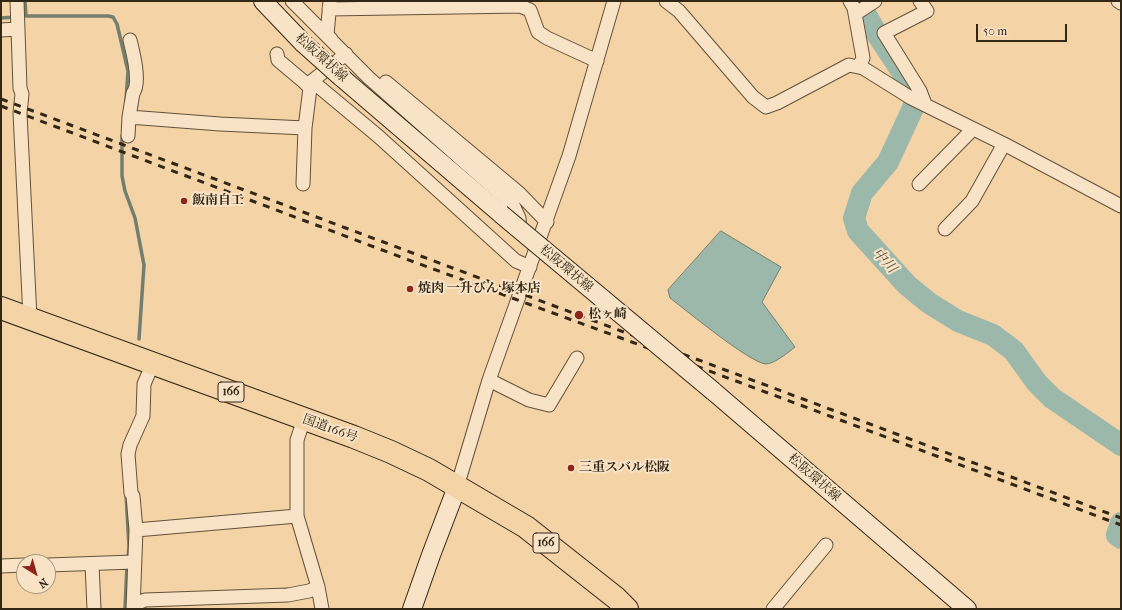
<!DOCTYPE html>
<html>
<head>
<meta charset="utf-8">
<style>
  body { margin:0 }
  #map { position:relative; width:1122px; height:610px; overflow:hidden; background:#f4d4a7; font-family:"IM FELL French Canon",serif }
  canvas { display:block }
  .frame { position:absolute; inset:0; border:2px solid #322615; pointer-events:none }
  .north { position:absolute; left:16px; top:554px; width:40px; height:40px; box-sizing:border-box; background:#f8e3c6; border:1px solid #a9977f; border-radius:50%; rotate:143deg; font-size:11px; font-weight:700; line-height:16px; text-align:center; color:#322615 }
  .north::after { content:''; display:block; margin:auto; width:14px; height:18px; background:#8f2418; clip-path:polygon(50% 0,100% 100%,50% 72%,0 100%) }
  .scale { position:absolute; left:976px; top:24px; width:91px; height:18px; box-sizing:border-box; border:2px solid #322615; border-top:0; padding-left:5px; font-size:12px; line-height:14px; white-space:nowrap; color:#322615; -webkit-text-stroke:3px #f8e3c6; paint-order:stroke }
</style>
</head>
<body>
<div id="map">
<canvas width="1122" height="610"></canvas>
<div class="frame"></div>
<div class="north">N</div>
<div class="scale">50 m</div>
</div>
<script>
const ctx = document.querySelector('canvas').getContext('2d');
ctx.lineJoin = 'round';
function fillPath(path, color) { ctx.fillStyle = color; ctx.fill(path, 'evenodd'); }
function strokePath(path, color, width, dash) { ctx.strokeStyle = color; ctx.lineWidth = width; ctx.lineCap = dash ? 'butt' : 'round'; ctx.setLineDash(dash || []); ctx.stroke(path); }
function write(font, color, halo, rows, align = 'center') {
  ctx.font = font + ' "IM FELL French Canon","Noto Serif JP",serif'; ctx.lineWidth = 4; ctx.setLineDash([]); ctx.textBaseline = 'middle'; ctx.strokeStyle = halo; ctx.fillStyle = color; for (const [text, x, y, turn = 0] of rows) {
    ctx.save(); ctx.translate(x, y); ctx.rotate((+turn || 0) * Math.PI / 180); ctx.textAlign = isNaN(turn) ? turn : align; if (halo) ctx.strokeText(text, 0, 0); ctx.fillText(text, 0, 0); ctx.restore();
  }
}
const water = new Path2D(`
  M 721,231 L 781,267 L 762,302 L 795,347 C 789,352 774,364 766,364 C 750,363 687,311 670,298 L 668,290 Z`);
fillPath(water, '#9cb8ab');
strokePath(water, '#727e6f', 1);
strokePath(new Path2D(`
  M 25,1 L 26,16 L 108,16 L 113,17 L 117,24 L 128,71 L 126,100
  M 1,18 L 16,17
  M 122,136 L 122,176 L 125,191 L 135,218 L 144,265 L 139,339
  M 126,494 L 129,546 L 128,559
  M 125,609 L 127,565`), '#727e6f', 3.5);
strokePath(new Path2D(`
  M 858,1 L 877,34 L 916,93 L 913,108 L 888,162 L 862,193 L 854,218 L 858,231 L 907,285 L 929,303 L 958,321 L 993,335 L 1014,351 L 1037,383 L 1052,398 L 1121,445
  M 1121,523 L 1117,535 L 1121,538`), '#9cb8ab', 22);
const street = new Path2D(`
  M 17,1 L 20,88 L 22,94 L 20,113 L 30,318
  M 292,1 L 369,78 L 513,205 L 519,218 L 520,230
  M 330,1 L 327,35 L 331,39
  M 666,1 L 679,11 L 753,97 L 766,107 L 777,103 L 849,65 L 863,68 L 911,98 L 1004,144 L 1121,206
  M 850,1 L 854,8 L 863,58 L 859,67
  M 920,1 L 927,11 L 884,33 L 920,91 L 925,104
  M 1118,1 L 1121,3
  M 329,9 L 520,6 L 530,10 L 538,32 L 547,38 L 597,61
  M 855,14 L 875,1
  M 1,30 L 17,29
  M 130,40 C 133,52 141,83 133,93 L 129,117 L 220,124 L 305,128
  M 277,54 L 278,60 L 303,81 L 310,88
  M 312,81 L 378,136 L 516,261 L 530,267
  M 386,82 L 519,193 L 547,222
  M 128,136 L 129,117
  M 303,184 L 305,128 L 310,88 L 312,81 L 346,54
  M 919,184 L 973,129
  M 945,229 L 972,201 L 1004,144
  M 489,380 L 529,400 L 549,405 L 577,358
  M 304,419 L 297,440 L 297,516 L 318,587 L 322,609
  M 457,487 L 489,380 L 569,156 L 614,1
  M 136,530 L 297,516
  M 92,564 L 94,609
  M 48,565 L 134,562
  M 1,566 L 24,565
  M 133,605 L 145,600 L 288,595 L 309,591 L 318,587
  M 133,609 L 136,530 L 133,496 L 131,493 L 128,454 L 130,445 L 143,416 L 144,384 L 153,363
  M 773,609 L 826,545`);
const secondary = new Path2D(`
  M 263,1 L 303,43
  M 341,77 L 501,214
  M 713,391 L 967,609
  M 412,609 L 431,555 L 457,487`);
const highway = new Path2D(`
  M 1,308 L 354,437 L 391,452 L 429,470 L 526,527 L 616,598 L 627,609`);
strokePath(street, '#62523a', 15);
strokePath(secondary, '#322615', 20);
strokePath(highway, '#322615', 24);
strokePath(street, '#f8e3c6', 13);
strokePath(secondary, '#f8e3c6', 18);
strokePath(highway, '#f4d4a7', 22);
strokePath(new Path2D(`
  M 1,99 L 1121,518
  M 1,106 L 406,259 L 621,338 L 1121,525`), '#322615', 3, [7, 7]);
const secondaryBridge = new Path2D(`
  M 303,43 L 341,77
  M 501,214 L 713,391`);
strokePath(secondaryBridge, '#322615', 20, []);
strokePath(secondaryBridge, '#f8e3c6', 18);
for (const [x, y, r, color] of [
  [184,201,4,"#8f2418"],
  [410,289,4,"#8f2418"],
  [579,315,5,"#8f2418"],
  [571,468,4,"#8f2418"]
]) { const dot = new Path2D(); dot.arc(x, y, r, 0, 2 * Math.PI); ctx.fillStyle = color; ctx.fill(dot); strokePath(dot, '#f8e3c6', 1.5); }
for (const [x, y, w] of [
  [231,392,26],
  [546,543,26]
]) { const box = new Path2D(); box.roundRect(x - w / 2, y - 10, w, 20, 3); ctx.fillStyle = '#f8e3c6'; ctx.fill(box); strokePath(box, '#322615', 1); }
write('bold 12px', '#322615', null, [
  ["166",231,392],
  ["166",546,543]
]);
write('13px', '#322615', '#f8e3c6', [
  ["松阪環状線",321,58,42],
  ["松阪環状線",566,269,40],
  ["国道166号",330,429,20],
  ["松阪環状線",814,478,41]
]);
write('bold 13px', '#322615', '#f8e3c6', [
  ["飯南自工",192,201],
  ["焼肉 一升びん 塚本店",418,289],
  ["松ヶ崎",588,315],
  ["三重スバル松阪",579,468]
], 'left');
write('italic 14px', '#4c4a3a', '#f8e3c6', [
  ["中川",884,261,48]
]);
</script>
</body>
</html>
